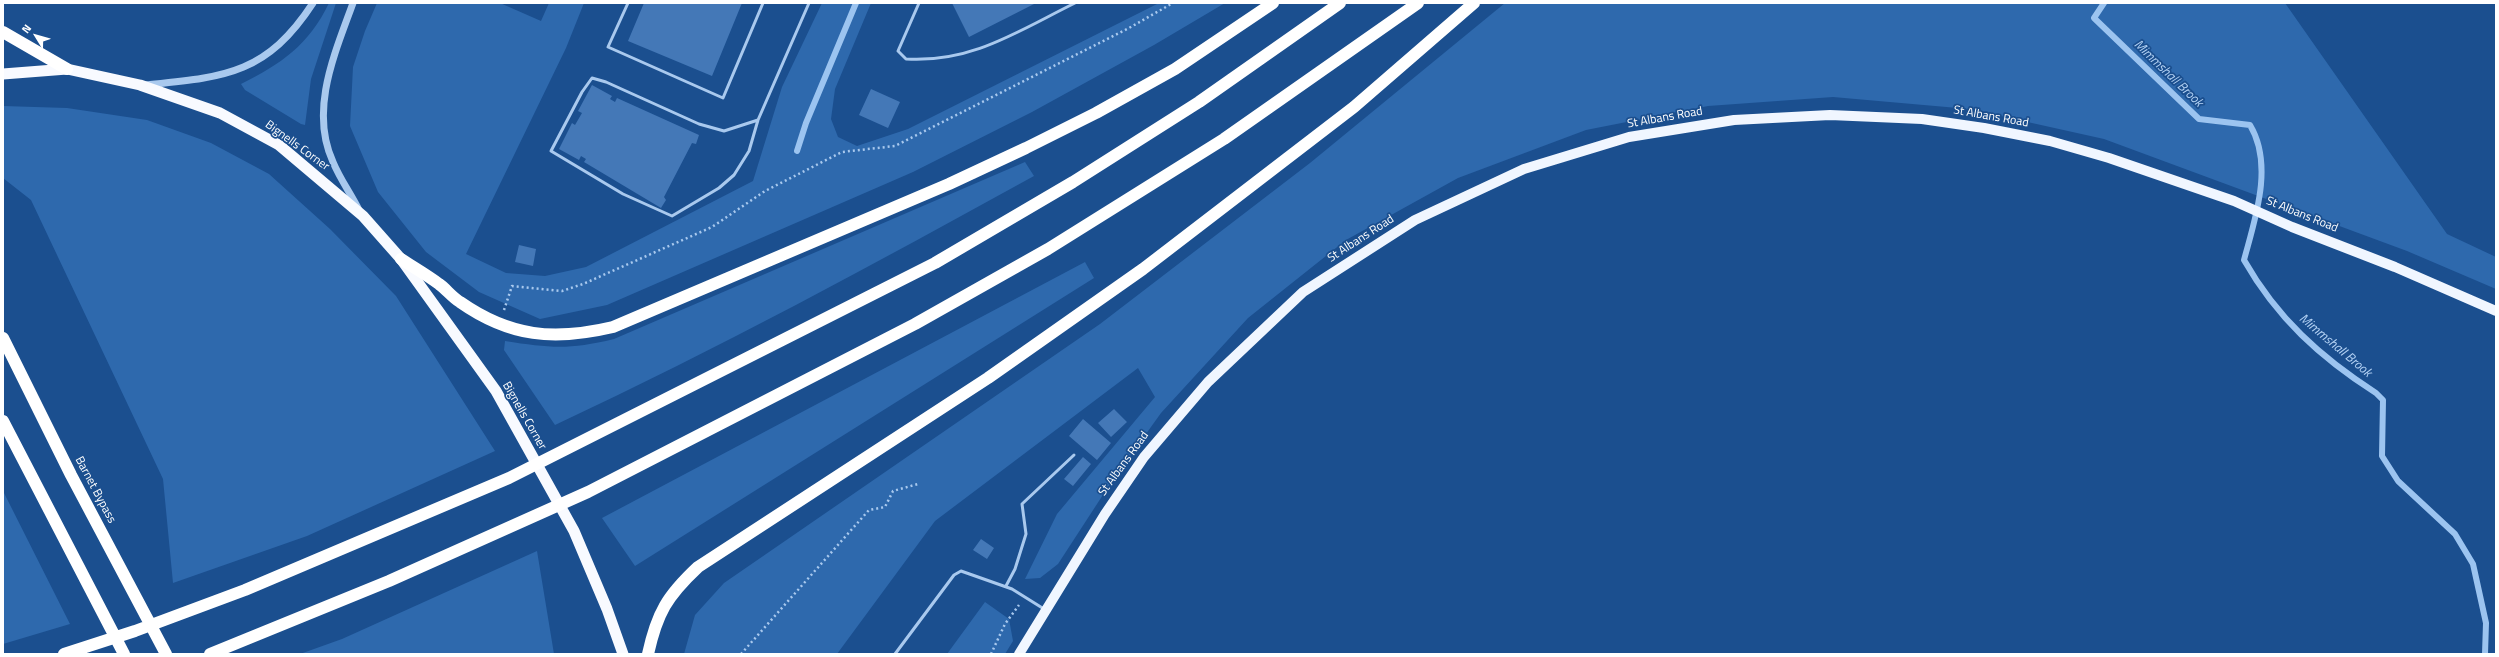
<!DOCTYPE html>
<html>
<head>
<meta charset="utf-8">
<style>
  body { margin:0 }
  #map { position:relative; width:2499px; height:657px; overflow:hidden; background:#1b4f8f; font-family:"Titillium Web",sans-serif }
  canvas { display:block }
  .frame { position:absolute; inset:0; border:4px solid #fff; pointer-events:none }
  .north { position:absolute; left:16px; top:16px; width:40px; height:40px; -webkit-text-stroke:3px #1b4f8f; paint-order:stroke; rotate:307deg; font-size:11px; font-weight:700; line-height:16px; text-align:center; color:#fff }
  .north::after { content:''; display:block; margin:auto; width:14px; height:18px; background:#fff; clip-path:polygon(50% 0,100% 100%,50% 72%,0 100%) }
</style>
</head>
<body>
<div id="map">
<canvas width="2499" height="657"></canvas>
<div class="frame"></div>
<div class="north">N</div>
</div>
<script>
const ctx = document.querySelector('canvas').getContext('2d');
ctx.lineJoin = 'round';
function fillPath(path, color) { ctx.fillStyle = color; ctx.fill(path, 'evenodd'); }
function strokePath(path, color, width, dash) { ctx.strokeStyle = color; ctx.lineWidth = width; ctx.lineCap = dash ? 'butt' : 'round'; ctx.setLineDash(dash || []); ctx.stroke(path); }
function write(font, color, halo, rows, align = 'center') {
  ctx.font = font + ' "Titillium Web",sans-serif'; ctx.lineWidth = 3.5; ctx.setLineDash([]); ctx.textBaseline = 'middle'; ctx.strokeStyle = halo; ctx.fillStyle = color; for (const [text, x, y, turn = 0] of rows) {
    ctx.save(); ctx.translate(x, y); ctx.rotate((+turn || 0) * Math.PI / 180); ctx.textAlign = isNaN(turn) ? turn : align; if (halo) ctx.strokeText(text, 0, 0); ctx.fillText(text, 0, 0); ctx.restore();
  }
}
fillPath(new Path2D(`
  M 329,3 L 336,3 L 311,79 L 305,125 L 301,124 L 245,90 L 241,84 C 281,64 309,45 329,3 Z
  M 377,3 L 500,3 L 541,21 L 549,3 L 584,3 L 566,48 L 466,254 L 506,273 L 545,276 L 586,267 L 753,181 L 782,87 L 822,3 L 871,3 L 835,89 L 831,119 L 838,137 L 857,146 L 908,129 L 1159,3 L 1225,3 L 1154,45 L 1032,112 L 913,172 L 607,305 L 540,319 L 479,292 L 426,252 L 378,192 L 350,126 L 353,67 L 365,31 Z
  M 1505,3 L 2285,3 L 2447,234 L 2496,257 L 2496,289 L 2407,251 L 2104,139 L 1969,109 L 1833,97 L 1708,106 L 1586,130 L 1458,178 L 1346,240 L 1248,318 L 1161,413 L 1110,484 L 1058,564 L 1040,578 L 1025,579 L 1057,514 L 1155,397 L 1138,368 L 935,521 L 837,654 L 684,654 L 695,615 L 724,583 L 1100,324 L 1310,163 Z
  M 3,106 L 67,108 L 147,120 L 211,143 L 269,174 L 330,229 L 396,296 L 495,451 L 307,536 L 173,583 L 163,479 L 31,200 L 3,178 Z
  M 1025,162 L 1034,176 C 876,263 718,349 555,425 L 504,350 L 505,341 C 550,348 569,350 614,339 Z
  M 1085,262 L 1094,278 L 635,566 L 602,518 Z
  M 3,491 L 70,624 L 3,644 Z
  M 537,551 L 554,654 L 300,654 L 342,639 Z
  M 985,602 L 1009,619 L 1013,641 L 1005,654 L 947,654 Z`), '#2e69ad');
strokePath(new Path2D(`
  M 2104,3 L 2094,18 L 2199,119 L 2250,125 C 2274,165 2255,219 2244,260 C 2277,318 2320,357 2376,393 L 2383,400 L 2382,456 L 2398,481 L 2455,534 L 2473,564 L 2486,623 L 2485,654
  M 797,151 L 806,123 L 856,3`), '#9cc4f0', 6);
fillPath(new Path2D(`
  M 644,3 L 742,3 L 712,76 L 628,41 Z
  M 952,3 L 1036,3 L 969,37 Z
  M 592,85 L 612,96 L 610,99 L 615,102 L 617,98 L 699,135 L 696,144 L 692,143 L 664,197 L 666,200 L 661,208 L 584,162 L 586,159 L 581,156 L 579,160 L 559,149 L 572,123 L 575,125 L 582,113 L 578,111 Z
  M 871,89 L 900,102 L 888,128 L 859,115 Z
  M 519,245 L 536,249 L 533,266 L 515,262 Z
  M 1114,409 L 1127,422 L 1111,437 L 1098,423 Z
  M 1083,419 L 1111,443 L 1097,460 L 1069,436 Z
  M 1083,457 L 1091,464 L 1073,486 L 1064,479 Z
  M 981,539 L 994,548 L 987,559 L 973,550 Z`), '#4478b7');
strokePath(new Path2D(`
  M 504,310 L 512,286 L 562,291 L 583,284 L 712,227 L 765,191 L 842,152 L 895,146 L 1129,28 L 1173,3
  M 741,654 L 869,510 L 885,507 L 893,491 L 918,484
  M 991,654 L 1005,624 L 1019,605`), '#a9c9ee', 2.5, [2, 3]);
strokePath(new Path2D(`
  M 628,3 L 608,47 L 723,98 L 763,3
  M 919,3 L 898,51 L 906,59 C 972,63 1018,31 1075,3
  M 758,120 L 724,131 L 699,124 L 606,82 L 592,78 L 582,92 L 551,151 L 623,194 L 672,216 L 719,188 L 734,175 L 749,151 L 758,120 L 809,3
  M 1006,586 L 1015,569 L 1026,534 L 1022,504 L 1074,455
  M 895,654 L 954,575 L 961,571 L 1012,589 L 1044,609`), '#a9c9ee', 3);
strokePath(new Path2D(`
  M 353,3 C 335,53 309,110 333,162 C 340,179 351,194 359,210
  M 145,85 C 224,77 266,75 313,3`), '#a9c9ee', 7);
strokePath(new Path2D(`
  M 1019,654 L 1105,514 L 1144,457 L 1208,382 L 1303,292 L 1415,220 L 1524,169 L 1629,137 L 1734,120 L 1830,115 L 1922,119 L 1984,128 L 2050,141 L 2109,158 L 2234,201 L 2292,227 L 2395,267 L 2496,311`), '#f0f6ff', 10);
strokePath(new Path2D(`
  M 3,74 L 67,69 L 140,85 L 220,113 L 279,145 L 363,216 L 401,259 L 496,391 L 574,531 L 607,609 L 623,654`), '#f8faff', 11);
strokePath(new Path2D(`
  M 3,32 L 67,69
  M 401,259 C 413,267 427,275 439,284 C 446,289 452,297 460,302 C 510,337 554,341 613,327 L 949,184 L 1026,148 L 1096,113 L 1175,69 L 1273,3
  M 3,338 L 71,475 L 166,654
  M 3,421 L 124,654
  M 64,654 L 135,631 L 245,590 L 509,478 L 935,263 L 1073,182 L 1199,102 L 1340,3
  M 210,654 L 389,581 L 588,492 L 915,324 L 1048,249 L 1224,139 L 1418,3
  M 648,654 C 657,613 667,596 698,567 L 988,378 L 1143,269 L 1354,107 L 1474,3`), '#fff', 12);
write('12px', '#fff', '#1b4f8f', [
  ["St Albans Road",1991,117,10],
  ["St Albans Road",1665,118,-10],
  ["Bignells Corner",297,146,36],
  ["St Albans Road",2302,215,22],
  ["St Albans Road",1361,239,-33],
  ["Bignells Corner",524,416,60],
  ["St Albans Road",1124,464,-54],
  ["Barnet Bypass",95,490,62]
]);
write('italic 13px', '#b5d3f5', '#1b4f8f', [
  ["Mimmshall Brook",2168,74,44],
  ["Mimmshall Brook",2335,346,40]
]);
</script>
</body>
</html>
